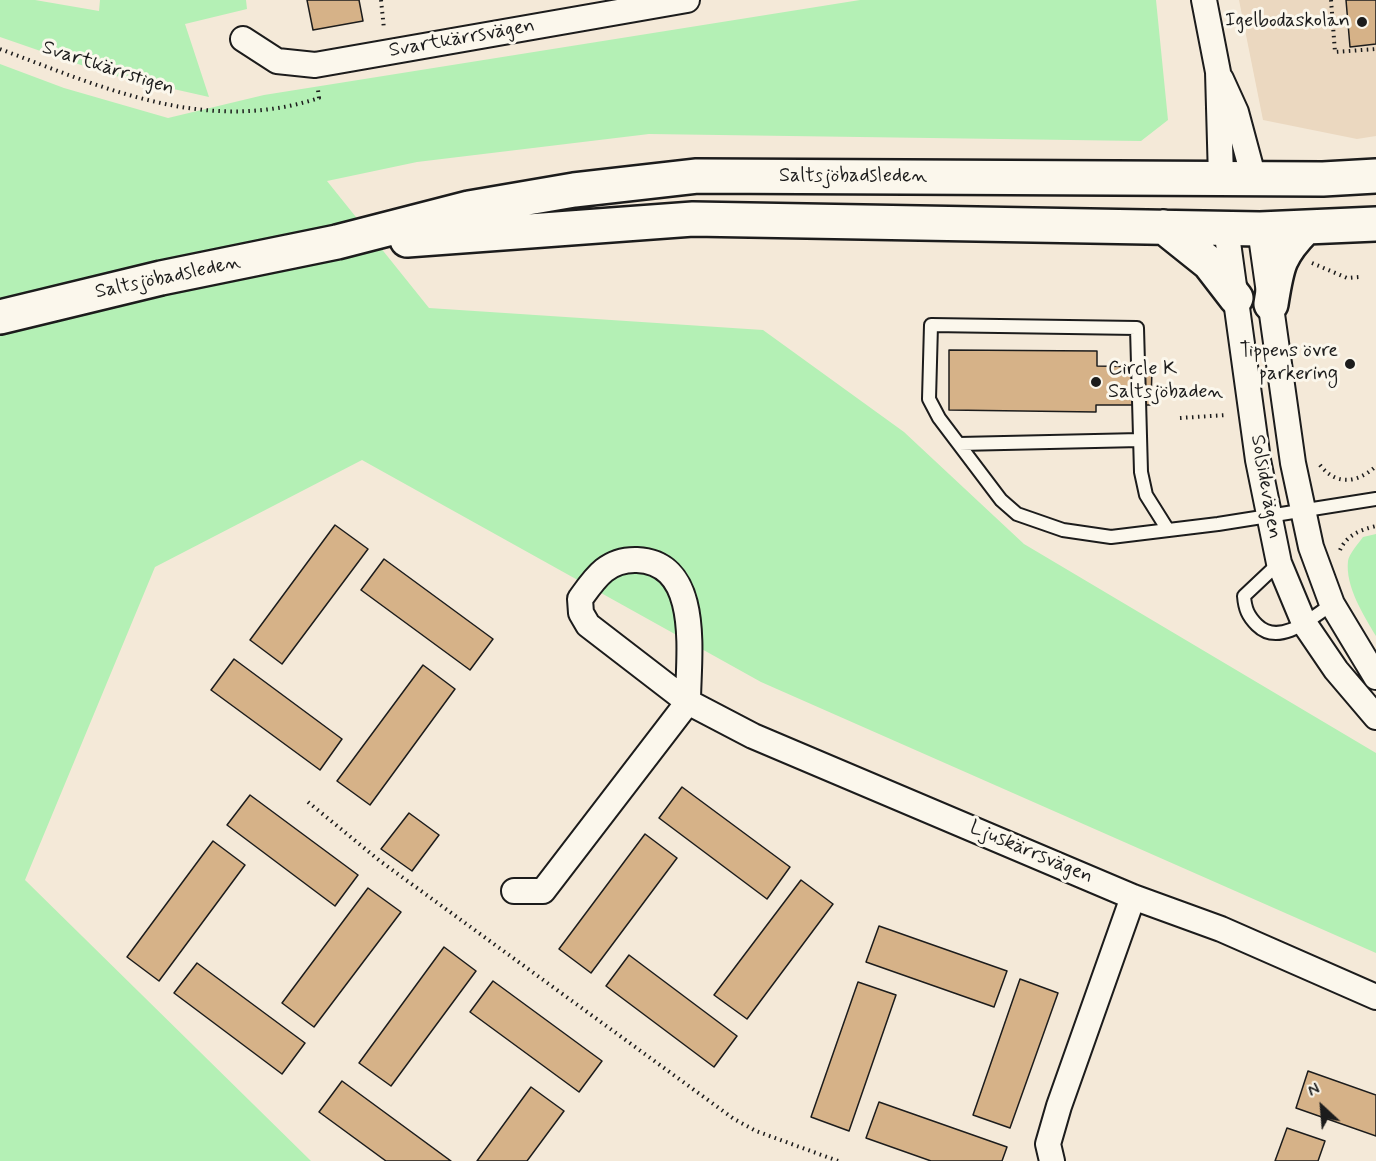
<!DOCTYPE html>
<html>
<head>
<meta charset="utf-8">
<style>
  body { margin:0 }
  #map { position:relative; width:1376px; height:1161px; overflow:hidden; background:#f4e9d8; font-family:Mynerve,sans-serif }
  canvas { display:block }
  .north { position:absolute; left:1292px; top:1077px; width:60px; height:60px; -webkit-text-stroke:4px #fbf7ec; paint-order:stroke; rotate:334deg; font-size:16px; font-weight:700; line-height:24px; text-align:center; color:#1c1c1c }
  .north::after { content:''; display:block; margin:auto; width:21px; height:27px; background:#1c1c1c; clip-path:polygon(50% 0,100% 100%,50% 72%,0 100%) }
</style>
</head>
<body>
<div id="map">
<canvas width="1376" height="1161"></canvas>
<div class="north">N</div>
</div>
<script>
const ctx = document.querySelector('canvas').getContext('2d');
ctx.lineJoin = 'round';
function fillPath(path, color) { ctx.fillStyle = color; ctx.fill(path, 'evenodd'); }
function strokePath(path, color, width, dash) { ctx.strokeStyle = color; ctx.lineWidth = width; ctx.lineCap = dash ? 'butt' : 'round'; ctx.setLineDash(dash || []); ctx.stroke(path); }
function write(font, color, halo, rows, align = 'center') {
  ctx.font = font + ' Mynerve,sans-serif'; ctx.lineWidth = 6; ctx.setLineDash([]); ctx.textBaseline = 'middle'; ctx.strokeStyle = halo; ctx.fillStyle = color; for (const [text, x, y, turn = 0] of rows) {
    ctx.save(); ctx.translate(x, y); ctx.rotate((+turn || 0) * Math.PI / 180); ctx.textAlign = isNaN(turn) ? turn : align; if (halo) ctx.strokeText(text, 0, 0); ctx.fillText(text, 0, 0); ctx.restore();
  }
}
fillPath(new Path2D(`
  M 1239,0 L 1376,0 L 1376,136 L 1357,139 L 1263,120 Z`), '#ebd8c0');
fillPath(new Path2D(`
  M 0,0 L 35,0 L 99,11 L 100,0 L 246,0 L 247,9 L 185,24 L 209,97 L 107,74 L 0,37 Z
  M 860,0 L 1156,0 L 1168,120 L 1141,141 L 649,134 L 417,162 L 327,181 L 429,308 L 763,330 L 904,432 L 1024,544 L 1376,753 L 1376,953 L 761,682 L 362,460 L 155,567 L 25,880 L 311,1161 L 0,1161 L 0,64 L 64,88 L 168,118 L 264,95 Z
  M 1376,534 L 1376,636 C 1364,616 1345,586 1348,561 C 1349,554 1358,544 1363,537 Z`), '#b4f0b5');
const building = new Path2D(`
  M 307,0 L 359,0 L 363,21 L 313,30 Z
  M 1346,0 L 1376,0 L 1376,44 L 1350,47 Z
  M 949,350 L 1097,351 L 1097,366 L 1152,367 L 1151,405 L 1096,405 L 1096,412 L 949,410 Z
  M 335,525 L 368,549 L 282,664 L 250,640 Z
  M 384,559 L 493,639 L 470,670 L 361,590 Z
  M 234,659 L 342,739 L 320,770 L 211,690 Z
  M 423,665 L 455,689 L 370,805 L 337,781 Z
  M 682,787 L 790,867 L 767,899 L 659,818 Z
  M 250,795 L 358,875 L 335,906 L 227,825 Z
  M 409,813 L 439,835 L 412,871 L 381,849 Z
  M 645,834 L 677,858 L 591,973 L 559,949 Z
  M 213,841 L 245,865 L 159,981 L 127,957 Z
  M 801,880 L 833,904 L 747,1019 L 714,995 Z
  M 368,888 L 401,912 L 314,1027 L 282,1003 Z
  M 879,926 L 1007,971 L 994,1007 L 866,962 Z
  M 444,947 L 476,971 L 391,1086 L 359,1063 Z
  M 629,955 L 737,1036 L 714,1067 L 606,986 Z
  M 197,963 L 305,1043 L 282,1074 L 174,993 Z
  M 1020,979 L 1058,993 L 1010,1128 L 973,1115 Z
  M 493,981 L 602,1061 L 579,1092 L 470,1012 Z
  M 858,982 L 896,995 L 849,1131 L 811,1117 Z
  M 1308,1071 L 1376,1095 L 1376,1136 L 1296,1108 Z
  M 342,1081 L 451,1161 L 386,1161 L 319,1112 Z
  M 531,1087 L 564,1111 L 527,1161 L 477,1161 Z
  M 879,1102 L 1007,1147 L 1002,1161 L 931,1161 L 866,1138 Z
  M 1287,1128 L 1325,1141 L 1318,1161 L 1275,1161 Z`);
fillPath(building, '#d6b288');
strokePath(building, '#1c1c1c', 1.5);
const lane = new Path2D(`
  M 959,444 L 1140,440
  M 1168,530 L 1146,495 L 1141,472 L 1137,328 L 931,325 L 929,399 L 939,418 L 1001,500 L 1017,514 L 1063,530 L 1111,537 L 1218,524 L 1376,499
  M 1279,563 L 1244,596 C 1245,609 1248,616 1257,625 C 1279,647 1312,618 1332,604`);
const street = new Path2D(`
  M 1204,0 L 1218,72 L 1221,178
  M 243,39 L 277,61 L 315,65 L 687,0
  M 1221,79 L 1236,112 L 1254,179
  M 1226,228 L 1258,460 L 1279,563 L 1304,623 L 1336,670 L 1376,717
  M 1260,229 L 1293,463 L 1311,547 L 1332,604 L 1376,677
  M 688,702 C 688,657 703,563 637,560 C 607,559 595,578 580,599 L 581,613 L 588,625 L 688,702 L 753,736 L 1133,897 L 1221,929 L 1376,997
  M 514,891 L 543,891 L 688,702
  M 1052,1161 L 1048,1144 L 1059,1106 L 1133,897`);
const secondary = new Path2D(`
  M 1164,227 L 1209,263 L 1236,298
  M 407,240 L 693,219 L 1260,229 L 1376,224
  M 1271,304 C 1277,267 1278,255 1305,228
  M 0,317 L 161,278 L 337,242 L 469,208 L 574,190 L 697,176 L 1323,179 L 1376,176`);
strokePath(lane, '#1c1c1c', 16);
strokePath(street, '#1c1c1c', 28);
strokePath(secondary, '#1c1c1c', 38);
strokePath(new Path2D(`
  M 381,0 L 384,29
  M 1331,0 L 1335,52 L 1376,49
  M 0,49 C 104,88 206,135 319,98 L 318,90
  M 1312,263 L 1347,278 L 1359,277
  M 1180,418 L 1227,415
  M 1320,465 C 1337,487 1359,482 1376,466
  M 1340,550 C 1347,535 1360,530 1376,526
  M 308,802 L 380,861 L 734,1119 L 756,1131 L 838,1161`), '#1c1c1c', 4, [1.5, 4.5]);
strokePath(lane, '#fbf7ec', 12);
strokePath(street, '#fbf7ec', 24);
strokePath(secondary, '#fbf7ec', 33);
for (const [x, y, r, color] of [
  [1362,22,6,"#1c1c1c"],
  [1350,364,6,"#1c1c1c"],
  [1096,382,6,"#1c1c1c"]
]) { const dot = new Path2D(); dot.arc(x, y, r, 0, 2 * Math.PI); ctx.fillStyle = color; ctx.fill(dot); strokePath(dot, '#fbf7ec', 2); }
write('20px', '#1c1c1c', '#fbf7ec', [
  ["Igelbodaskolan",1350,22],
  ["Tippens övre",1338,352],
  ["parkering",1338,375],
  ["Circle K",1108,370,"left"],
  ["Saltsjöbaden",1108,393,"left"]
], 'right');
write('20px', '#1c1c1c', '#fbf7ec', [
  ["Svartkärrsvägen",462,39,-10],
  ["Svartkärrstigen",108,69,18],
  ["Saltsjöbadsleden",853,177],
  ["Saltsjöbadsleden",168,278,-12],
  ["Solsidevägen",1265,487,80],
  ["Ljuskärrsvägen",1031,853,23]
]);
</script>
</body>
</html>
